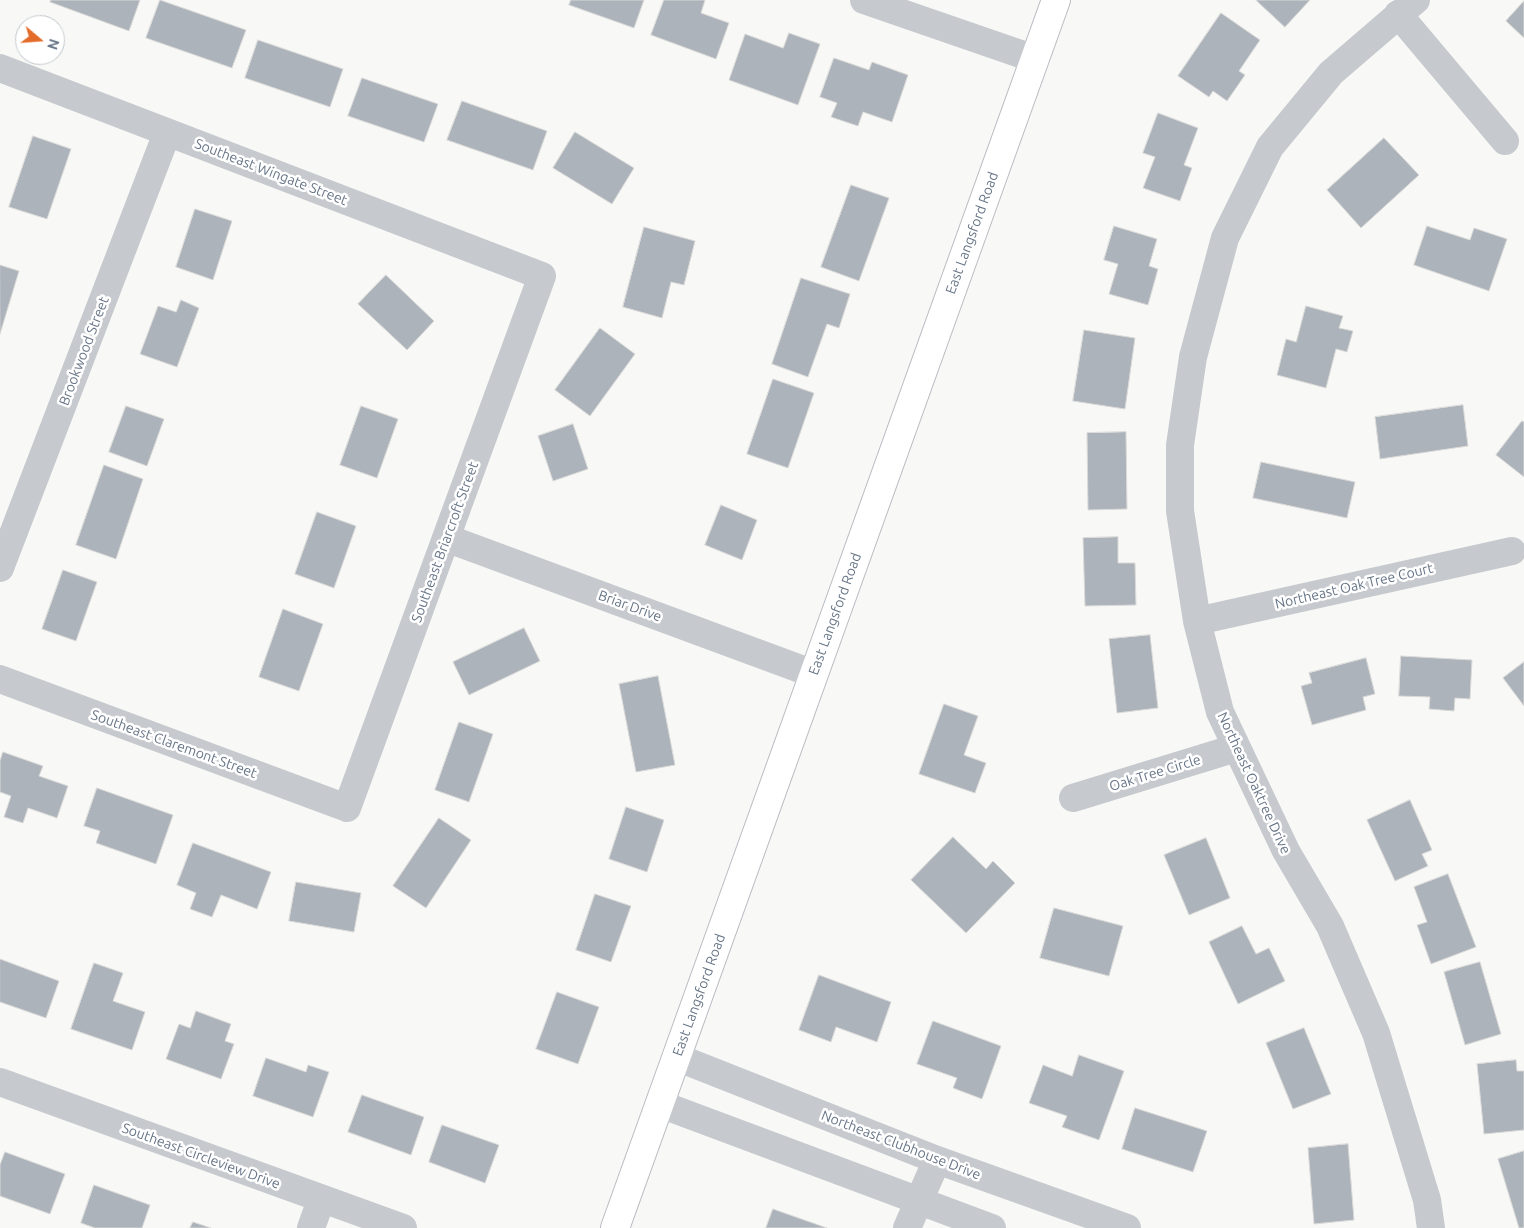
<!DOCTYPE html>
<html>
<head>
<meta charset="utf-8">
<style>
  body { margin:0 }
  #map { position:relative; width:1524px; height:1228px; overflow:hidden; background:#f8f8f6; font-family:Ubuntu,sans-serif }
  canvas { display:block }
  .north { position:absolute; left:15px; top:15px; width:50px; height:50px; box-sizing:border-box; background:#fff; border:1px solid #c2c8cf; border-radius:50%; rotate:108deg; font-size:14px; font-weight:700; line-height:20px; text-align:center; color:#677587 }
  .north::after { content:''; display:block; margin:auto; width:18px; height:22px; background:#e36c2b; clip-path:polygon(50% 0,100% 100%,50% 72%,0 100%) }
</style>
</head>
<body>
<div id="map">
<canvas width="1524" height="1228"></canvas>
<div class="north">N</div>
</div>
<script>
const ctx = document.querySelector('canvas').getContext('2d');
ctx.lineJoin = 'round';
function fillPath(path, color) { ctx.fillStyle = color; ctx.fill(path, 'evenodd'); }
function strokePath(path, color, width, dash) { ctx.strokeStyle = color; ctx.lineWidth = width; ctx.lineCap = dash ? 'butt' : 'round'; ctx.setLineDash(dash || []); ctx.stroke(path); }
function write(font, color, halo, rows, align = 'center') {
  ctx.font = font + ' Ubuntu,sans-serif'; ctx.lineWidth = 5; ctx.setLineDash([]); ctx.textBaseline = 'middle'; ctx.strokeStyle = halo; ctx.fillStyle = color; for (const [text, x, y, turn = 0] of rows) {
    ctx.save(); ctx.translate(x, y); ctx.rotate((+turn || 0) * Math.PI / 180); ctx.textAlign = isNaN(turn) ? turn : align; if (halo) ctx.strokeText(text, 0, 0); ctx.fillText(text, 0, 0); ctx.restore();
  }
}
const building = new Path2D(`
  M 51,0 L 140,0 L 129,31 L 50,2 Z
  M 160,0 L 246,30 L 232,68 L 146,38 Z
  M 571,0 L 644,0 L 634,28 L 569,5 Z
  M 664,0 L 705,0 L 701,13 L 729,23 L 716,59 L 651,35 Z
  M 1256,0 L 1310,0 L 1285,27 Z
  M 1524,1 L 1524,38 L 1506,21 Z
  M 1221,13 L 1260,40 L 1239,71 L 1245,75 L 1227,101 L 1213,91 L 1209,97 L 1178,76 Z
  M 789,33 L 820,44 L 798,105 L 729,80 L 745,34 L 783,48 Z
  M 258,40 L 343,69 L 330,107 L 245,78 Z
  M 834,58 L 869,70 L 872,62 L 908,75 L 892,122 L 863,112 L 858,126 L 831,117 L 837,103 L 820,97 Z
  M 362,78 L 438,104 L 424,142 L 348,116 Z
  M 462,101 L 547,131 L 533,170 L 447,140 Z
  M 1158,113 L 1198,128 L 1184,165 L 1192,168 L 1180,201 L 1143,188 L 1155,157 L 1143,153 Z
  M 575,132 L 634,168 L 612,204 L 553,168 Z
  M 33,136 L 71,149 L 47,219 L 9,207 Z
  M 1384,138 L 1419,175 L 1361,228 L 1327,190 Z
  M 851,185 L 889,198 L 859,281 L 821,267 Z
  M 195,209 L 232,221 L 213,280 L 176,267 Z
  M 1114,226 L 1157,239 L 1149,266 L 1158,269 L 1148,305 L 1109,294 L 1118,264 L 1104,260 Z
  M 1427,226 L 1470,240 L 1474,228 L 1507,239 L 1489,291 L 1414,265 Z
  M 644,227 L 695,241 L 684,285 L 671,282 L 662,318 L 623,307 Z
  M 0,265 L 19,271 L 0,334 Z
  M 386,275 L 434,321 L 407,350 L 358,304 Z
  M 801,278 L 850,294 L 839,328 L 827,324 L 808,377 L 772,364 Z
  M 181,300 L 199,308 L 177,367 L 140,354 L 158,306 L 176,312 Z
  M 1306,306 L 1343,316 L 1339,328 L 1353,331 L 1347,352 L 1336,349 L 1326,388 L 1277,375 L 1286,339 L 1296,342 Z
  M 600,328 L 635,354 L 590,416 L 555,390 Z
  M 1084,330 L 1135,338 L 1125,409 L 1073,401 Z
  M 773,379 L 814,393 L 788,468 L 747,454 Z
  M 1463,405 L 1468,446 L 1380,459 L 1375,417 Z
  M 126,406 L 164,419 L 147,466 L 109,452 Z
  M 361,406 L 398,419 L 377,478 L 340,465 Z
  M 1522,421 L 1524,422 L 1524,477 L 1496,455 Z
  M 573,424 L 588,469 L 553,481 L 538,436 Z
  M 1126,432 L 1127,509 L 1088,510 L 1087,433 Z
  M 1261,462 L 1355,482 L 1347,518 L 1253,498 Z
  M 104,465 L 143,479 L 116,559 L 76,545 Z
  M 721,505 L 757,520 L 742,560 L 705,545 Z
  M 317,512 L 356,526 L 334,588 L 295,574 Z
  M 1118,537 L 1118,563 L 1135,563 L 1136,605 L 1085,606 L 1083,538 Z
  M 63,570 L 97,582 L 76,641 L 42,629 Z
  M 283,609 L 323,624 L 299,691 L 259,677 Z
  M 524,628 L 540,661 L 469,695 L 453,662 Z
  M 1150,635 L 1158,708 L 1117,713 L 1109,639 Z
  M 1401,656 L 1472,660 L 1470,699 L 1455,698 L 1454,711 L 1429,709 L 1430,697 L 1399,696 Z
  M 1366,658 L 1375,694 L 1363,697 L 1366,710 L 1312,725 L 1301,686 L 1312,683 L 1309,673 Z
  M 1524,662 L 1524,706 L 1503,678 Z
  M 658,676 L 675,765 L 636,772 L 619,684 Z
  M 944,704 L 978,716 L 964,755 L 986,763 L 975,793 L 919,774 Z
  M 459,722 L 493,734 L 469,802 L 435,790 Z
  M 3,752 L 43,766 L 39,776 L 68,786 L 57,818 L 28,808 L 23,823 L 4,817 L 11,796 L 0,792 L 0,761 Z
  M 97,788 L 173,815 L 156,864 L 96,843 L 100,831 L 84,826 Z
  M 1410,800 L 1432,850 L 1422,854 L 1428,866 L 1395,881 L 1367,820 Z
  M 626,807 L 664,820 L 647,872 L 609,859 Z
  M 439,818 L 471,840 L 426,908 L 393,886 Z
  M 953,837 L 986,869 L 993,861 L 1015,883 L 966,933 L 911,880 Z
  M 1206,838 L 1230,898 L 1189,915 L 1164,855 Z
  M 193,843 L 271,872 L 257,909 L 221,895 L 212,917 L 190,909 L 196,893 L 177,885 Z
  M 1448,874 L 1476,947 L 1431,964 L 1417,925 L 1427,922 L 1414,887 Z
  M 296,882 L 361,893 L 354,932 L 289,921 Z
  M 595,894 L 631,906 L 611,962 L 576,950 Z
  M 1054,908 L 1123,926 L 1109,976 L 1040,958 Z
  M 1242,926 L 1256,954 L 1269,948 L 1285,981 L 1238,1004 L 1209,942 Z
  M 0,959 L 59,981 L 46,1018 L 0,1002 Z
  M 1480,962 L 1501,1034 L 1465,1045 L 1444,972 Z
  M 94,963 L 123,973 L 113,1001 L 145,1012 L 132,1050 L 71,1029 Z
  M 819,975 L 891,1002 L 877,1042 L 836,1027 L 831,1042 L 799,1030 Z
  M 557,992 L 599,1007 L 578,1064 L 536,1049 Z
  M 196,1011 L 231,1024 L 225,1041 L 234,1044 L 221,1079 L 166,1059 L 179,1024 L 190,1028 Z
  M 933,1021 L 1001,1046 L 982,1099 L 953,1088 L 957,1078 L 917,1064 Z
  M 1304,1028 L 1331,1094 L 1293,1109 L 1266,1043 Z
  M 1079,1055 L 1124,1071 L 1099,1140 L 1062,1127 L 1067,1116 L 1029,1103 L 1043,1065 L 1072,1076 Z
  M 266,1058 L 306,1072 L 308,1065 L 329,1072 L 313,1117 L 253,1096 Z
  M 1516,1060 L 1517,1071 L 1524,1071 L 1524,1130 L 1484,1134 L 1477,1064 Z
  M 362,1095 L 424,1117 L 411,1155 L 348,1132 Z
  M 1135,1108 L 1207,1131 L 1193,1172 L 1122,1149 Z
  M 442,1125 L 499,1145 L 485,1183 L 429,1162 Z
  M 1348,1144 L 1354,1220 L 1314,1224 L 1308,1148 Z
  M 1524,1151 L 1524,1228 L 1519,1228 L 1498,1159 Z
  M 5,1152 L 65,1174 L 50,1214 L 0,1196 L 0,1165 Z
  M 94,1185 L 150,1205 L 142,1228 L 95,1228 L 81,1223 Z
  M 773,1209 L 827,1228 L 766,1228 Z
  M 193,1222 L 211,1228 L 190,1228 Z`);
fillPath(building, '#adb3bb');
strokePath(building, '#dadad8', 1);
const secondary = new Path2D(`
  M 615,1228 L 1056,0`);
strokePath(secondary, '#b8bcc2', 30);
strokePath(new Path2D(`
  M 864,0 L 1035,59
  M 1416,0 L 1331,73 L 1270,147 L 1225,238 L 1193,357 L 1180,445 L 1180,511 L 1197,621 L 1220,712 L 1286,851 L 1330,926 L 1376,1033 L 1427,1200 L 1431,1228
  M 1398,14 L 1505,141
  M 0,68 L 542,276 L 347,808 L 0,679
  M 446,538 L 814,674
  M 0,568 L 167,133
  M 1197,621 L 1512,551
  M 1073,798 L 1236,748
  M 676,1057 L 937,1160 L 1127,1228
  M 0,1082 L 403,1228
  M 660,1104 L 992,1228
  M 311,1228 L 321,1200
  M 907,1228 L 937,1160`), '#c6c9cd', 28);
strokePath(secondary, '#fff', 28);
write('14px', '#677587', '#fff', [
  ["Southeast Wingate Street",271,172,21],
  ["East Langsford Road",972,233,-70],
  ["Brookwood Street",84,351,-69],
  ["Southeast Briarcroft Street",445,542,-70],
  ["Northeast Oak Tree Court",1354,586,-13],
  ["Briar Drive",630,606,20],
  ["East Langsford Road",835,614,-70],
  ["Southeast Claremont Street",174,744,20],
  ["Oak Tree Circle",1155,773,-17],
  ["Northeast Oaktree Drive",1254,783,65],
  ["East Langsford Road",699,995,-70],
  ["Northeast Clubhouse Drive",901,1145,21],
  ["Southeast Circleview Drive",201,1156,20]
]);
</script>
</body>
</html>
